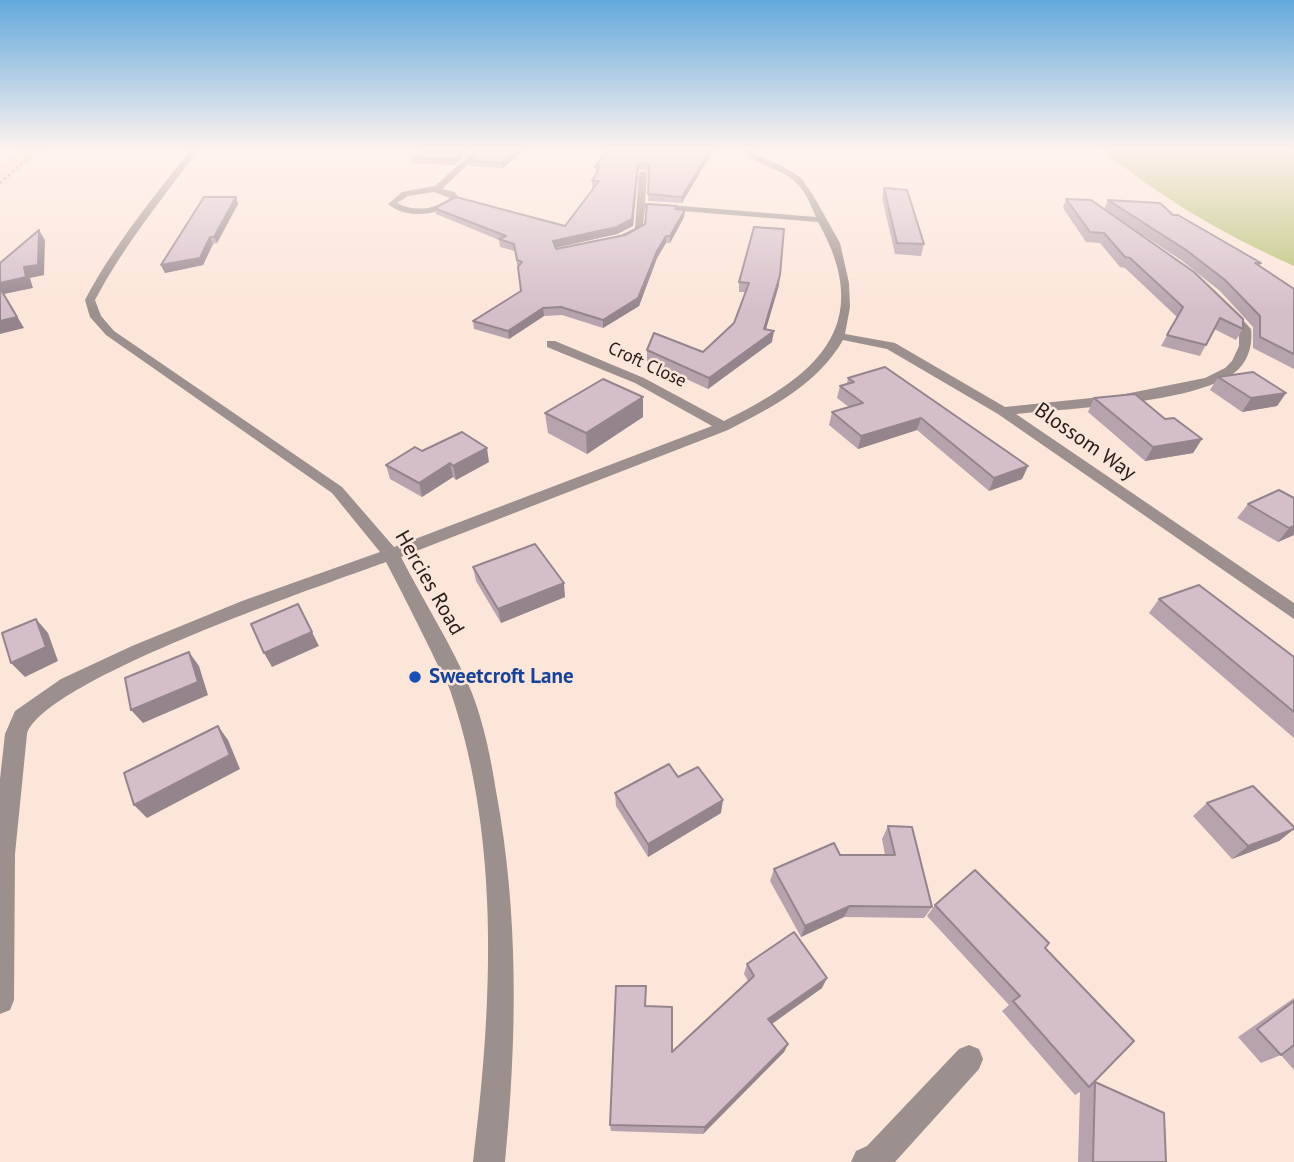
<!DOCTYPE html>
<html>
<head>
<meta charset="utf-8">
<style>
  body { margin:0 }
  canvas { display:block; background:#fce5d9 }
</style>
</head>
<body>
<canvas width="1294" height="1162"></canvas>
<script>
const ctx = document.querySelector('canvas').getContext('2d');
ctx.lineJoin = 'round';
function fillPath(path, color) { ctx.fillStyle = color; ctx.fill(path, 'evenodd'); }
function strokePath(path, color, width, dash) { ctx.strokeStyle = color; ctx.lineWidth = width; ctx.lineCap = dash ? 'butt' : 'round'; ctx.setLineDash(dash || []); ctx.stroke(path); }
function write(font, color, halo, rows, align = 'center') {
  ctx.font = font + ' "PT Sans",sans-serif'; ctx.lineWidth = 5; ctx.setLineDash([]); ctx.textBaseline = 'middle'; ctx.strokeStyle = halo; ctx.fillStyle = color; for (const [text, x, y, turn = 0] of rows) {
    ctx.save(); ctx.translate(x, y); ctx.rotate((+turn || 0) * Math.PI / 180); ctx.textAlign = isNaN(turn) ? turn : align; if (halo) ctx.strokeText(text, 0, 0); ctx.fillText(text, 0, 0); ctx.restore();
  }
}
fillPath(new Path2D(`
  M 18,149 L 43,149 L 0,188 L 0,164 Z`), '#f7d9c9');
fillPath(new Path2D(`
  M 1101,149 L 1294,149 L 1294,266 C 1226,236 1158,196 1101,149 Z`), '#b9c175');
fillPath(new Path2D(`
  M 191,149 L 199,149 C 162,199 124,245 95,300 L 101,316 L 114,331 L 342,487 L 394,547 L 712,426 L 635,383 L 547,347 L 547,341 L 555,341 L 644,378 L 724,421 C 813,377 878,328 818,222 L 645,208 L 642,231 L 623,240 L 615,238 L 635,228 L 639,173 L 643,171 L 647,173 L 645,203 L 816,217 C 810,203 804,188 792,179 C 778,168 752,164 744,149 L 751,149 L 754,154 L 784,167 L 801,178 L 813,195 L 840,243 L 849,283 L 850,307 L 845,334 L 895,343 L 1005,407 L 1120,395 L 1205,378 L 1225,368 L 1232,361 L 1239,346 L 1239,330 L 1222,310 L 1232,308 L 1251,329 C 1253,345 1248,363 1234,373 C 1191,404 1071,408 1016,414 L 1294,603 L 1294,619 L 998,414 L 887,349 L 843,340 C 818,384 771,408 728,430 L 401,557 C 424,602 453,647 472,693 C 484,724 491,759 496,791 C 519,914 517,1038 505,1162 L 473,1162 C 492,1010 501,844 452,696 C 448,681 438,667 432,653 C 417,623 402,592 386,562 C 324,585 45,679 27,734 L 15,854 L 14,1000 L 10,1010 L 0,1014 L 0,779 L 5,734 L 15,711 L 61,679 L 132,646 L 242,601 L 380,552 L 332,493 L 106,335 L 90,317 L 85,300 C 114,245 153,198 191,149 Z
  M 476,149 L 484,149 L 442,189 L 455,192 L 459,199 C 441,216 407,220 388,204 L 402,192 L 435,186 ZM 434,192 L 450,198 C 435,210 414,212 397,203 L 408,196 Z
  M 969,1045 L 979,1049 L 983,1059 L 979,1069 L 895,1162 L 851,1162 L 856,1151 L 867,1146 L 959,1049 Z`), '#9b908d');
strokePath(new Path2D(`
  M 0,183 L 38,149`), '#9b8b83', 2.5, [2, 3.5]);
fillPath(new Path2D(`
  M 472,149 L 454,165 L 412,163 L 412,158 Z
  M 525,149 L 503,168 L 470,166 L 469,161 Z
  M 714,149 L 682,203 L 648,201 L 649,171 L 639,169 L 633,226 L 617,234 L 556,248 L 556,249 L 625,235 L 677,210 L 684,217 L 670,243 L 666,243 L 657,258 L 639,306 L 603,328 L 562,315 L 544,316 L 509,339 L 474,329 L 473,321 L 521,291 L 515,251 L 500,247 L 499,240 L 436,214 L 434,208 L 565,226 L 594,188 L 592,188 L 592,181 L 597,173 L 596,173 L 595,167 Z
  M 884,188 L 924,244 L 921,256 L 895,254 L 882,198 Z
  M 236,197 L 238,204 L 217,243 L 213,244 L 203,265 L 165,273 L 161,265 Z
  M 1066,199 L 1104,209 L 1108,200 L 1173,215 L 1261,263 L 1260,266 L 1294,289 L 1294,369 L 1253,348 L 1253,327 L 1220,291 L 1181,260 L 1120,220 L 1243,329 L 1236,340 L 1214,329 L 1200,356 L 1161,346 L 1177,317 L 1125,268 L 1120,267 L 1100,243 L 1086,242 L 1063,208 Z
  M 739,282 L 779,285 L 766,329 L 772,342 L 708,389 L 647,361 L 647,350 L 703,352 L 734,323 L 745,292 L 739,292 Z
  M 1218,377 L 1286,393 L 1277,406 L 1242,412 L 1210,390 Z
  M 848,378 L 1028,466 L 1022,479 L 989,491 L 917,430 L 858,449 L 829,425 L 832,412 L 849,407 L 837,398 L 840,386 L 847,384 Z
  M 1094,398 L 1165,419 L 1202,439 L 1193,453 L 1145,461 L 1088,412 Z
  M 545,413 L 643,417 L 587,454 L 548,433 Z
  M 489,462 L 456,480 L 453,477 L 422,497 L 390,479 L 386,465 Z
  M 1294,498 L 1294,535 L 1278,542 L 1237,518 L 1248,504 Z
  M 473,567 L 565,597 L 501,623 L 476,581 Z
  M 1159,599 L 1294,657 L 1294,738 L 1149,613 Z
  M 678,777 L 721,813 L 648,857 L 616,806 L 615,793 Z
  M 1207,803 L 1294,829 L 1279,841 L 1232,859 L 1193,816 Z
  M 888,826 L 932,907 L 924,918 L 844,917 L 801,937 L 770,881 L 774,869 L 840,855 L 885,855 L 882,839 Z
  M 935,905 L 1045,948 L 1095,1082 L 1166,1162 L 1078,1162 L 1080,1092 L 1075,1095 L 1002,1011 L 1009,1005 L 927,916 Z
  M 747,964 L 822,988 L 772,1023 L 788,1044 L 784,1052 L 703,1134 L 611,1131 L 610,1125 L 672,1052 L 748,981 L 744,974 Z
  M 1294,998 L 1294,1070 L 1281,1055 L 1261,1063 L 1238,1037 Z`), '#b6a3ae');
fillPath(new Path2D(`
  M 466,149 L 472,149 L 454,165 L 454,160 Z
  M 519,149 L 525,149 L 503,168 L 502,163 Z
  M 711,149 L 714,149 L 682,203 L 682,197 Z
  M 638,163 L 633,226 L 617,234 L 554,248 L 553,241 Z
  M 236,197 L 238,204 L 217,243 L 214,237 Z
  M 685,210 L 684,217 L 670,243 L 670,236 Z
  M 39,230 L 45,240 L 44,275 L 30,278 L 33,288 L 4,294 L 24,328 L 0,334 L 0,283 Z
  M 666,236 L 666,243 L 657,258 L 639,306 L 603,328 L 603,320 L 657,251 Z
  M 210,237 L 213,244 L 203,265 L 165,273 L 161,265 Z
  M 780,275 L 779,285 L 763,339 L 764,329 Z
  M 543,308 L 544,316 L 509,339 L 508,331 Z
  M 774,331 L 772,342 L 708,389 L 709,378 Z
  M 1286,393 L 1277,406 L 1242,412 L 1251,398 Z
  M 643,397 L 643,417 L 587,454 L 586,433 Z
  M 921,418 L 917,430 L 858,449 L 861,436 Z
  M 1202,439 L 1193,453 L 1145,461 L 1153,447 Z
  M 487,448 L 489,462 L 456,480 L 453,466 Z
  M 450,463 L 453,477 L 422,497 L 419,483 Z
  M 1028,466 L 1022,479 L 989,491 L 994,478 Z
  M 1294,526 L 1294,535 L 1278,542 L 1289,528 Z
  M 564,583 L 565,597 L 501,623 L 498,609 Z
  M 36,619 L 48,633 L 58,661 L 25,677 L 11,663 Z
  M 312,632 L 319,646 L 272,667 L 264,653 Z
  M 189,652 L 199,666 L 208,695 L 143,723 L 131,710 Z
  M 218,726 L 228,740 L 240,769 L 147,818 L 134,805 Z
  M 723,800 L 721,813 L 648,857 L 648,844 Z
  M 1294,829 L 1279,841 L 1232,859 L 1248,846 Z
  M 850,906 L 844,917 L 801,937 L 805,926 Z
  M 827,978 L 822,988 L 765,1029 L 768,1019 Z
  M 788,1044 L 784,1052 L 703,1134 L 705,1127 Z`), '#94858d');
const building = new Path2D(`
  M 424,149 L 466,149 L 454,160 L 412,158 Z
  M 482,149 L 519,149 L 502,163 L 469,161 Z
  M 608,149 L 711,149 L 682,197 L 648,194 L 649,165 L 638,163 L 632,219 L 617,227 L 553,241 L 556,249 L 625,235 L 645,224 L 647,204 L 677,206 L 675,209 L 685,210 L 670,236 L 666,236 L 657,251 L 638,298 L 603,320 L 561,307 L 543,308 L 508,331 L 473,321 L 521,291 L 518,267 L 522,262 L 517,260 L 514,244 L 499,239 L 506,236 L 434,208 L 456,197 L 565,226 L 599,181 L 592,181 L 600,167 L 595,167 Z
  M 884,188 L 907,190 L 924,244 L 897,243 Z
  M 204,197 L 236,197 L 214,237 L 210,237 L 200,258 L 161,265 Z
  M 1066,199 L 1091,200 L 1194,272 L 1243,319 L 1243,329 L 1220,318 L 1206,345 L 1167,335 L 1183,307 L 1130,258 L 1125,257 L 1104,233 L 1090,232 Z
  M 1108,200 L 1160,203 L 1173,215 L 1178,215 L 1261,263 L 1255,263 L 1294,289 L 1294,354 L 1260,337 L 1260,316 L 1225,280 L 1186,250 Z
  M 754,227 L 784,229 L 780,275 L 764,329 L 774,331 L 709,378 L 647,350 L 654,333 L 703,352 L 734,323 L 749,283 L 739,282 Z
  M 39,230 L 38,265 L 24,267 L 26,277 L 0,283 L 0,263 Z
  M 0,288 L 17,317 L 0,321 Z
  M 885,367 L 1028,466 L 994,478 L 921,418 L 861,436 L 832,412 L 863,403 L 840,386 L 854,382 L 848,378 Z
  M 1253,372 L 1286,393 L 1251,398 L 1218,377 Z
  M 603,379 L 643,397 L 586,433 L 545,413 Z
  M 1135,394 L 1165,419 L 1174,418 L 1202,439 L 1153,447 L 1094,398 Z
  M 462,432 L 487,448 L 453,466 L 450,463 L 419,483 L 386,465 L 415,447 L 422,451 Z
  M 1279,490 L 1294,498 L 1294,526 L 1289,528 L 1248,504 Z
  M 535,544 L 564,583 L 498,609 L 473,567 Z
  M 1199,585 L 1294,657 L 1294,712 L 1159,599 Z
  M 298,604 L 312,632 L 264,653 L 251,624 Z
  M 36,619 L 46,647 L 11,663 L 2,633 Z
  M 189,652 L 198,682 L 131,710 L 125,678 Z
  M 218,726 L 230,755 L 134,805 L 124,773 Z
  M 669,764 L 678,777 L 698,767 L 723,800 L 648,844 L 615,793 Z
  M 1253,786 L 1294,827 L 1294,829 L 1248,846 L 1207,803 Z
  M 888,826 L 912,827 L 932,907 L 850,906 L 805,926 L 774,869 L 834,843 L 840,855 L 895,855 Z
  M 975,870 L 1049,943 L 1045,948 L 1134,1041 L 1089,1087 L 1013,1001 L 1020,996 L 935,905 Z
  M 794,932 L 827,978 L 768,1019 L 788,1044 L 705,1127 L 610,1125 L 616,986 L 646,986 L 645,1006 L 672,1007 L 672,1052 L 754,976 L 747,964 Z
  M 1294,1001 L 1294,1045 L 1281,1055 L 1257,1029 Z
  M 1095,1082 L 1164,1113 L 1166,1162 L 1093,1162 Z`);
fillPath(building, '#d4beca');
strokePath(building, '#94858d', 2);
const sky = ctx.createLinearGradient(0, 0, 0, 311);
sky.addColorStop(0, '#63a9dc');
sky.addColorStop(0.48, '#fef3ee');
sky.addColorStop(1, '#fef3ee00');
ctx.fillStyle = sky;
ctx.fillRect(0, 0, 1294, 311);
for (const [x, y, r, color] of [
  [415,677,7,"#1a4fb4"]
]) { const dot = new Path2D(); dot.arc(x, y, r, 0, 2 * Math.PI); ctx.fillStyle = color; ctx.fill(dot); strokePath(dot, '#fce5d9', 2.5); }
write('18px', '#28201c', '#fce5d9', [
  ["Croft Close",647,365,25]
]);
write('21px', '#28201c', '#fce5d9', [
  ["Blossom Way",1085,442,35],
  ["Hercies Road",429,583,60]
]);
write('bold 21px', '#164399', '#fce5d9', [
  ["Sweetcroft Lane",429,677]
], 'left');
</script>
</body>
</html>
